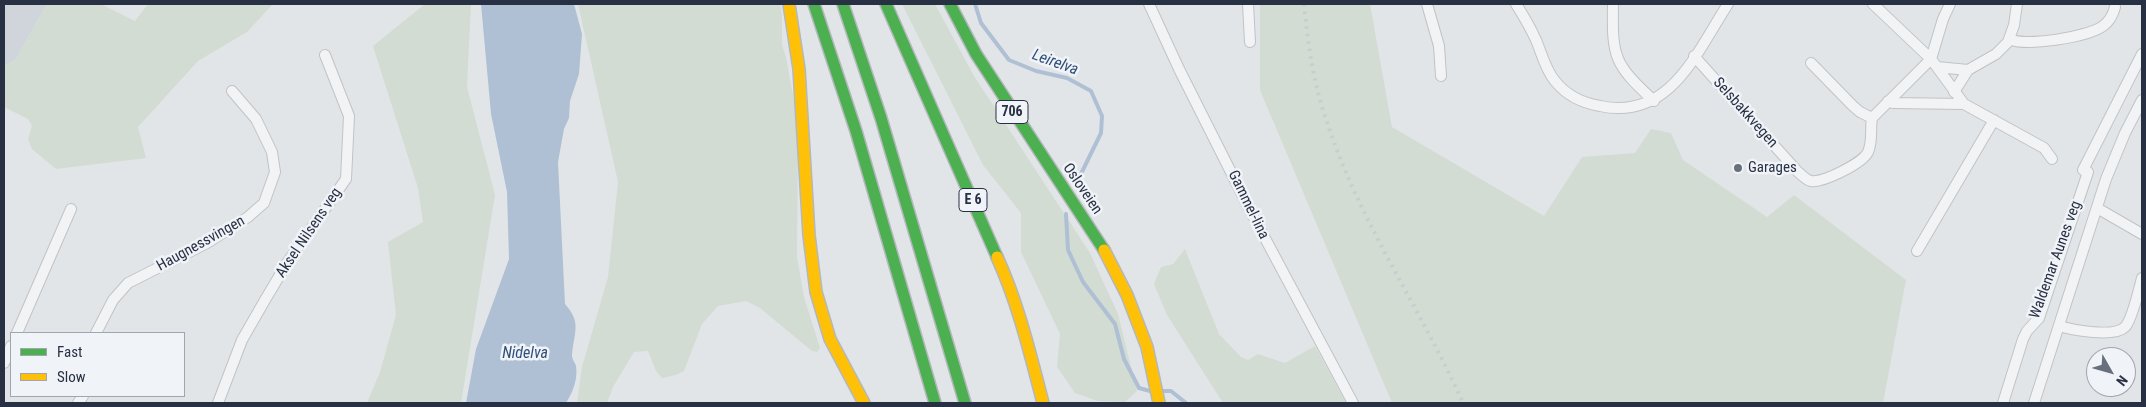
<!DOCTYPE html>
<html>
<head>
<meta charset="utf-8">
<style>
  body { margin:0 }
  #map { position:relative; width:2146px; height:407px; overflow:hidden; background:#e2e5e8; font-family:"Roboto Condensed",sans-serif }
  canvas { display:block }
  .frame { position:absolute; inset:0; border:5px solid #283143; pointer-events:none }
  .legend { position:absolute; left:10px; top:332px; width:175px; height:65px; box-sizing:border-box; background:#f0f3f7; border:1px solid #a0a5af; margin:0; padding:6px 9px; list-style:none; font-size:15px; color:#283143 }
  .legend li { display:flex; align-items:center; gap:10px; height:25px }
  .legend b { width:25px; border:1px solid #a0a5af }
  .north { position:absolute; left:2086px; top:347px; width:50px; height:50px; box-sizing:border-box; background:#f0f3f7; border:1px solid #a0a5af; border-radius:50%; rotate:128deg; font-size:14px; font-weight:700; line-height:20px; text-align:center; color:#283143 }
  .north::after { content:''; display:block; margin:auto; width:18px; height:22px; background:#69707d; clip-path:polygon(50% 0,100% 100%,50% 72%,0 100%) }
</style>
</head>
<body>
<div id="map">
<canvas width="2146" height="407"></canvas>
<div class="frame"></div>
<ul class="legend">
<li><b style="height:6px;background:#4caf50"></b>Fast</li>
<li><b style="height:6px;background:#ffc107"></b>Slow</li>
</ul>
<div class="north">N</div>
</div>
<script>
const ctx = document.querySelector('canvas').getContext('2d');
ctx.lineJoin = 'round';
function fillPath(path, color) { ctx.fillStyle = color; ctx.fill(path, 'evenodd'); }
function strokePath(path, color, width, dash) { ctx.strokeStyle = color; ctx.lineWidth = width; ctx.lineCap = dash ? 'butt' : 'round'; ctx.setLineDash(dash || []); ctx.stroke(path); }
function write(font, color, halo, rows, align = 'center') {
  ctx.font = font + ' "Roboto Condensed",sans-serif'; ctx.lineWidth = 5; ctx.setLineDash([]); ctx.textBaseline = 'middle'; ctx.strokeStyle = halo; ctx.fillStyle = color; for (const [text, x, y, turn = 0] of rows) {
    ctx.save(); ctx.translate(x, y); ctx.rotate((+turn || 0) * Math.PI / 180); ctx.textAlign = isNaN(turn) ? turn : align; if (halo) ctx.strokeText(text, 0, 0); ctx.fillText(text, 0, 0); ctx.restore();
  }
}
fillPath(new Path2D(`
  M 4,4 L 47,4 L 16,59 L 4,67 Z`), '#d0d4db');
fillPath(new Path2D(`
  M 47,4 L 101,4 L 135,21 L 148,4 L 273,4 L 247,32 L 198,61 L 138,127 L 146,158 L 56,169 L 32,149 L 28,139 L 32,126 L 28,119 L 4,107 L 4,67 L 16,59 Z
  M 425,4 L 471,4 L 467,87 L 495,195 L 461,403 L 367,403 L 380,372 L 396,315 L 388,242 L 423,222 L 418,188 L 373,46 Z
  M 578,4 L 780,4 L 782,14 L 782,45 L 786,57 L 798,122 L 797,257 L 804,297 L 820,348 L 817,352 L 812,351 L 760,308 L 746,301 L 718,306 L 702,324 L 684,371 L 676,375 L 662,378 L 656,371 L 648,351 L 634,352 L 613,387 L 607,403 L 577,403 L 582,367 L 608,277 L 618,182 Z
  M 902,4 L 935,4 L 974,76 L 1090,253 L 1118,314 L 1137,391 L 1125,402 L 1098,401 L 1075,393 L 1057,367 L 1060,334 L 1021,252 L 1021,213 L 983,165 Z
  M 1260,4 L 1370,4 L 1392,127 L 1544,216 L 1582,157 L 1635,153 L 1651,129 L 1671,133 L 1683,160 L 1767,217 L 1794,195 L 1906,280 L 1883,403 L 1392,403 L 1260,90 Z
  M 1185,249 L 1219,334 L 1241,357 L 1248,360 L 1258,354 L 1285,363 L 1315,346 L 1346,403 L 1223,403 L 1167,315 L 1154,284 L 1161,267 L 1173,264 Z`), '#d2dcd3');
fillPath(new Path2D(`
  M 481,4 L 574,4 L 582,34 L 579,74 L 570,101 L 569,118 L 564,129 L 558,162 L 565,304 C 582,323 574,332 572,355 C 572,360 575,362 576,366 C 578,379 573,392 566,403 L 466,403 L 476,349 L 509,259 L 507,192 L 491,114 Z`), '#afc0d4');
strokePath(new Path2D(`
  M 975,4 L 981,23 L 1009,60 L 1036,71 L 1067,78 L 1091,91 L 1102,116 L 1101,133 L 1078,180
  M 1066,214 L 1068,250 L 1083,282 L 1115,324 L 1124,359 L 1139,388 L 1150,391
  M 1162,391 L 1171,391 L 1186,403`), '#afc0d4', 4);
const street = new Path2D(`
  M 1149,4 L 1179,69 L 1251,212 L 1353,403
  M 1248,4 L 1250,42
  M 1427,4 L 1439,46 L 1441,76
  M 1516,4 C 1523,15 1530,27 1536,40 C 1542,54 1545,69 1555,81 C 1567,96 1582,103 1600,106 C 1670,121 1696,53 1728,4
  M 1613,4 C 1612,58 1614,64 1654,101
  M 1873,4 L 1931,59 L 1964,104 L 2044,148 L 2052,159
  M 2009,39 C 2026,47 2088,37 2103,26 C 2110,21 2113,15 2115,7
  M 1694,56 L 1798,172 C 1802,175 1806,180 1811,181 C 1823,183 1863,163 1868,152 C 1873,141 1870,129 1872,118 L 1931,59 L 1943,19 L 1950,4
  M 1811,63 L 1853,106 L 1860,112 L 1872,118
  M 1937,67 L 1968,70
  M 1954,92 L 1968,70 L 1996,54 L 2008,42 L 2014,25 L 2017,4
  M 1888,101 L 1893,103 L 1964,104
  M 2083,170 L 2142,54
  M 2097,208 L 2142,234
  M 1917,251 L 1994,120
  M 2059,326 C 2073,330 2114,338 2125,327 C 2132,320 2139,289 2142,278
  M 17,333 L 71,209
  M 96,333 L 113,300 L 128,283 L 207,243 L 248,217 L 264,203 L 275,172 L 272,152 L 256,119 L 232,91
  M 4,363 L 11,346
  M 78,403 L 83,396
  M 218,403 L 242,340 L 265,300 L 287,263 L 346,179 L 349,116 L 325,55
  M 2003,403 L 2023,339 L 2027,331 L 2039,318 L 2088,172
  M 2034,403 L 2106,179 L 2125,133 L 2142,100`);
const fast = new Path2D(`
  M 814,4 L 856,131 L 935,403
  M 843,4 L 881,118 L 965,403
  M 886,4 L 997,257
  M 950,4 L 976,54 L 1104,250`);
const slow = new Path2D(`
  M 789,4 L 799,69 L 809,235 L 816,292 L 830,339 L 864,403
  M 1104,250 L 1127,295 L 1147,347 L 1159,403
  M 997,257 C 1018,303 1030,353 1043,403`);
strokePath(street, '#c0c3c6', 12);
strokePath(fast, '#b4b8bd', 14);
strokePath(slow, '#b4b8bd', 14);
strokePath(street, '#f2f3f4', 10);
strokePath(fast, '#4caf50', 11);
strokePath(slow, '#ffc107', 11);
strokePath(new Path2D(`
  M 1304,4 C 1308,43 1313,82 1326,119 C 1358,220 1420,307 1463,403`), '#cbcccf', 4, [2.5, 5]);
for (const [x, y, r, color] of [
  [1738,168,5,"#69707d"]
]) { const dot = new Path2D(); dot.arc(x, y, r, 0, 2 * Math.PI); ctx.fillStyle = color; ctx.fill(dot); strokePath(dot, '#f0f3f7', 2); }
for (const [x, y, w] of [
  [1012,112,32],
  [973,200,28]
]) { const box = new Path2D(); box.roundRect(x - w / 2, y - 11.5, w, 23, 4); ctx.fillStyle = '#f0f3f7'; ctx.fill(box); strokePath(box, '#283143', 1); }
write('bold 14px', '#283143', null, [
  ["706",1012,112],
  ["E 6",973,200]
]);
write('15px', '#283143', '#f0f3f7', [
  ["Selsbakkvegen",1745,113,48],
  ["Osloveien",1082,189,56],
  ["Gammel-lina",1248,205,64],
  ["Aksel Nilsens veg",309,233,-56],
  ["Haugnessvingen",201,244,-29],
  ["Waldemar Aunes veg",2056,260,-70]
]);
write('15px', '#283143', '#f0f3f7', [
  ["Garages",1748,168]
], 'left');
write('italic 16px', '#2f4e79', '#f0f3f7', [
  ["Leirelva",1055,63,20],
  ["Nidelva",525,354]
]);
</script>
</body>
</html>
